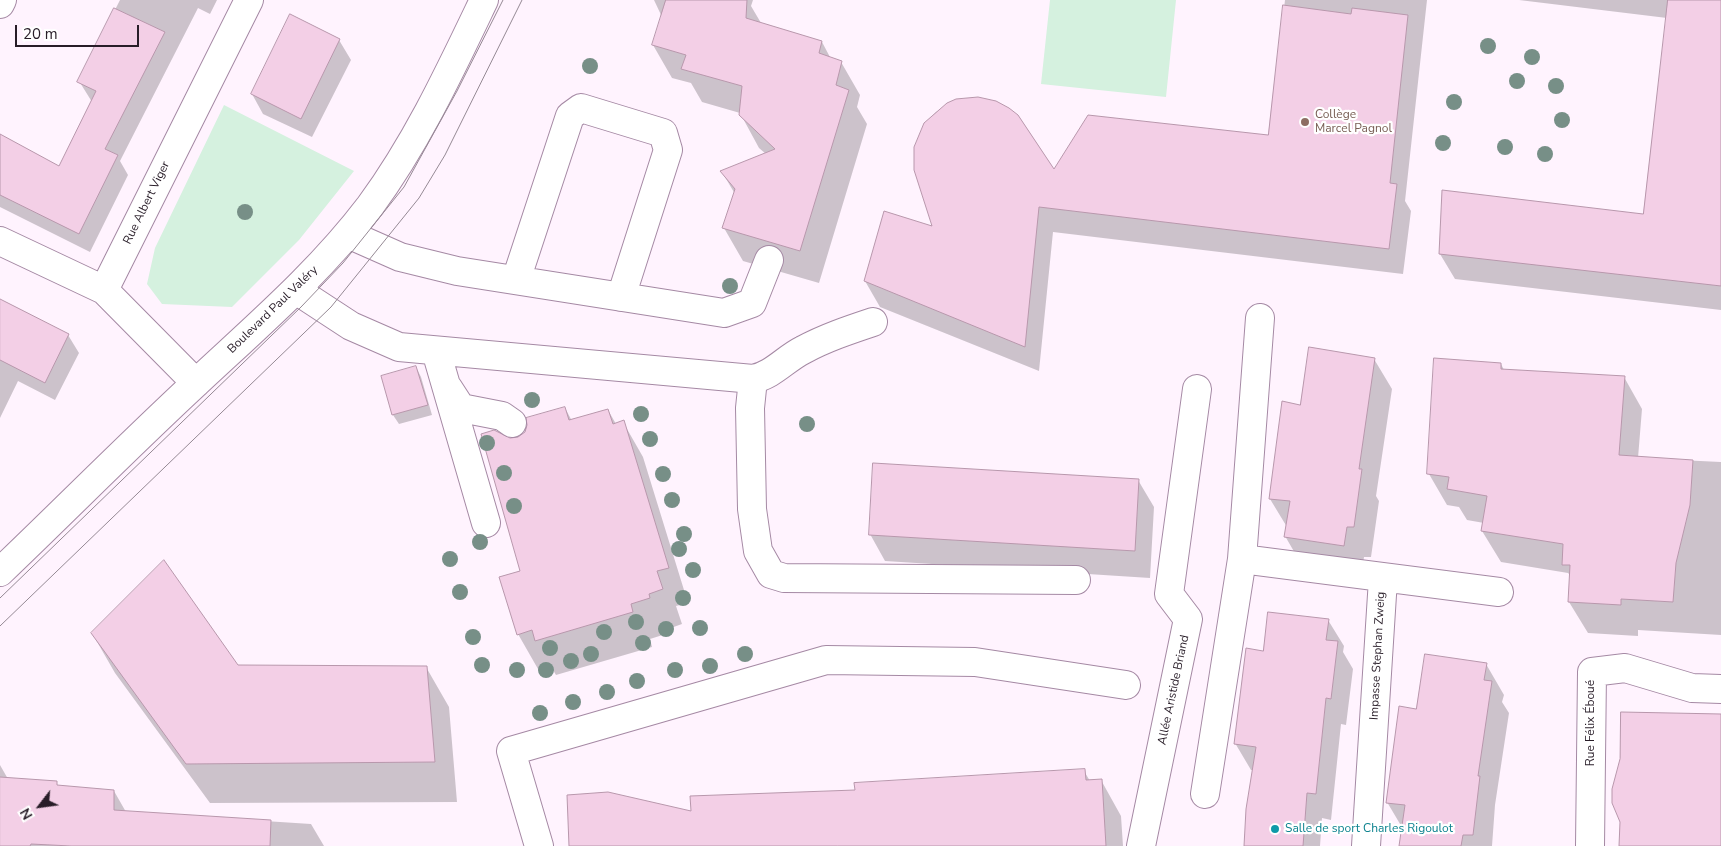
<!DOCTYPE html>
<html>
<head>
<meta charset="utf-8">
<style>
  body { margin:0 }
  #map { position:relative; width:1721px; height:846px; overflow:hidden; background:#fff3fe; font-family:"Nunito Sans",sans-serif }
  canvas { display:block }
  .north { position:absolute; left:15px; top:781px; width:50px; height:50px; -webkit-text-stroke:4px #fff; paint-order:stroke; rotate:240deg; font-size:14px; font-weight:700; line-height:20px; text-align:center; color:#281d28 }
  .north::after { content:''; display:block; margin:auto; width:18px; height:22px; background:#281d28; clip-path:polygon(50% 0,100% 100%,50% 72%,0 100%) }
  .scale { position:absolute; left:15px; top:25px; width:124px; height:22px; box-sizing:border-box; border:2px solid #281d28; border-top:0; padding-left:6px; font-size:15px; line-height:18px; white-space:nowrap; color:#281d28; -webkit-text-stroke:4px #fff; paint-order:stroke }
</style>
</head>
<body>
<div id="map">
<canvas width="1721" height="846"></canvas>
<div class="north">N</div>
<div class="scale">20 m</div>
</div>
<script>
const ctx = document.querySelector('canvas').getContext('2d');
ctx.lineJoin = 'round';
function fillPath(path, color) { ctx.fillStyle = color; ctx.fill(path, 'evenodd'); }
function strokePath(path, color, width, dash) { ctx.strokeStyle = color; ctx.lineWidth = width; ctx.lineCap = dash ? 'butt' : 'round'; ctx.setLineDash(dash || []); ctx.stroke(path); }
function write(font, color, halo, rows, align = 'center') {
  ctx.font = font + ' "Nunito Sans",sans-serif'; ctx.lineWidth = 4.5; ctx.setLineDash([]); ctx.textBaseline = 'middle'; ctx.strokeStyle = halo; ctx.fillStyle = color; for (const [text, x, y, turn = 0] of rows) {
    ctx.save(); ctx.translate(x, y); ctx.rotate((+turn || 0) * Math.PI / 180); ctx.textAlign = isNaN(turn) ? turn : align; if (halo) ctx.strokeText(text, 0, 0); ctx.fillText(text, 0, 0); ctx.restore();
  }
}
fillPath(new Path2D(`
  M 1050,0 L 1176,0 L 1166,97 L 1041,84 Z
  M 224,105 L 354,171 L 299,240 L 232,307 L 162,304 L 147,284 L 155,248 Z`), '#d5f1df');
fillPath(new Path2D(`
  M 120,0 L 217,0 L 210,14 L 198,8 L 120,161 L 128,175 L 90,252 L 0,207 L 0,136 L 59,167 L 92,102 L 79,81 Z
  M 654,0 L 753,0 L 751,6 L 761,23 L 822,42 L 831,59 L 841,62 L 860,95 L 857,107 L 867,124 L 819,283 L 743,261 L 724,228 L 735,194 L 722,172 L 766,154 L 759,148 L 740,113 L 702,102 L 691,83 L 672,78 L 653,45 L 662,17 Z
  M 1285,0 L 1427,0 L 1405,201 L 1411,211 L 1403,274 L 1053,232 L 1039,371 L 880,307 L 865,281 L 934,228 L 925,123 L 936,112 L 957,100 L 1054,171 L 1269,136 Z
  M 1519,0 L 1721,0 L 1721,310 L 1455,279 L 1440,254 L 1644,215 L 1667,18 Z
  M 291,16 L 339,40 L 351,60 L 312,137 L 263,114 L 252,94 Z
  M 0,300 L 68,335 L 79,353 L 55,400 L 18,381 L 0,418 Z
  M 1374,359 L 1392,389 L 1376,496 L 1379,501 L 1371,557 L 1364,557 L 1361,576 L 1303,567 L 1285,536 L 1287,527 L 1270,499 Z
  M 1501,364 L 1504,370 L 1624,377 L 1642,409 L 1638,458 L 1721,462 L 1721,635 L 1638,630 L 1638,636 L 1588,633 L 1569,602 L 1571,576 L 1568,573 L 1501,562 L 1482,531 L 1484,523 L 1467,520 L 1459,507 L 1447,505 L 1429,474 Z
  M 416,367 L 421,377 L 432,415 L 399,424 L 393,415 Z
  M 565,408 L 572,421 L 608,410 L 616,424 L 623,422 L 643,457 L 688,603 L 676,606 L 682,624 L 668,629 L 669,633 L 650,639 L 652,647 L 556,675 L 550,665 L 538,669 L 518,634 L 522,572 L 510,440 L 519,438 Z
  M 1138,480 L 1154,507 L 1150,578 L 885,561 L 870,534 Z
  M 1328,620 L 1344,646 L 1343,652 L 1353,669 L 1346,725 L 1341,724 L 1331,820 L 1322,818 L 1320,846 L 1245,846 L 1253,770 L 1251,770 L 1235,743 L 1264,652 Z
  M 92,633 L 237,666 L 426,667 L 449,707 L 457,802 L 210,803 L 115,673 Z
  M 1486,664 L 1504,695 L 1502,702 L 1509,713 L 1495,805 L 1492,846 L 1401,846 L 1403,829 L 1387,802 L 1418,711 Z
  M 0,765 L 8,779 L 56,783 L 58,787 L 114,791 L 126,812 L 311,824 L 324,846 L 0,846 Z
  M 1084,771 L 1090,781 L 1101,780 L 1121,816 L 1123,846 L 570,846 L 693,813 L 856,791 Z`), '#0003');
const building = new Path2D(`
  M 666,0 L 747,0 L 746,18 L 822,41 L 819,53 L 842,61 L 836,85 L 849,90 L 800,251 L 722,228 L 735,189 L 720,171 L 775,149 L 739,115 L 742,86 L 681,69 L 686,55 L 652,45 Z
  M 1668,0 L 1721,0 L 1721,286 L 1439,254 L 1442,190 L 1643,214 Z
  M 1283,5 L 1351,14 L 1352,8 L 1408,15 L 1390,183 L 1397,184 L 1389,249 L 1039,207 L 1025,347 L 864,281 L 884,211 L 932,226 L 914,170 L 914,147 L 924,123 L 947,103 L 956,99 L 978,97 L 996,101 L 1009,108 L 1018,115 L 1054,169 L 1088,115 L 1268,135 Z
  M 114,8 L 165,32 L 105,149 L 118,155 L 79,234 L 0,195 L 0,134 L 59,166 L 96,91 L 77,82 Z
  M 290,14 L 340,39 L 301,119 L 251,94 Z
  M 0,299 L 69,334 L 45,383 L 0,360 Z
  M 1309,347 L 1375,358 L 1359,469 L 1362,469 L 1354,527 L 1347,527 L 1344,546 L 1284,537 L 1290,501 L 1269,499 L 1282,401 L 1300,405 Z
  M 1434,358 L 1501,363 L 1501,369 L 1625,376 L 1619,455 L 1693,460 L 1690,505 L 1676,563 L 1673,602 L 1621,599 L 1621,605 L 1568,602 L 1570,565 L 1562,565 L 1563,544 L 1481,531 L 1487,496 L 1447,489 L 1449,477 L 1427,474 Z
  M 416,366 L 428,405 L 392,415 L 381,376 Z
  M 565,407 L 569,420 L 608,409 L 613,424 L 624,420 L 669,568 L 657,571 L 663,589 L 649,594 L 650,598 L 631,604 L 633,612 L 535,641 L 532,630 L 517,635 L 499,577 L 520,571 L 481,434 L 494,430 L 510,438 L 518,437 L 525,432 L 527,425 L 526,418 Z
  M 873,463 L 1139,479 L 1135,551 L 869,535 Z
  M 164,560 L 238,665 L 427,666 L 435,762 L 186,764 L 91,633 Z
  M 1268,612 L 1329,619 L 1326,640 L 1338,641 L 1331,699 L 1326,698 L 1316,794 L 1307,793 L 1303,846 L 1244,846 L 1246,809 L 1256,747 L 1234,744 L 1246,648 L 1263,651 Z
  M 1425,654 L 1487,663 L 1484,680 L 1492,681 L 1478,776 L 1480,776 L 1473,835 L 1463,835 L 1461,846 L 1399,846 L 1405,805 L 1386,803 L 1399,706 L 1416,709 Z
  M 1621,712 L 1721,714 L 1721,846 L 1619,846 L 1620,822 L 1612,803 L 1612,789 L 1620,759 Z
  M 1085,769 L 1086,780 L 1102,779 L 1106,846 L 569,846 L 567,795 L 608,792 L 691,811 L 690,796 L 855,790 L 854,783 Z
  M 0,777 L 57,781 L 57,785 L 114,790 L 114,810 L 271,820 L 270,846 L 71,846 L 31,844 L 30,846 L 0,846 Z`);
fillPath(building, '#f3cfe6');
strokePath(building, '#b897ac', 1);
const minor = new Path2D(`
  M 0,4 L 2,0
  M 348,234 L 400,257 L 457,271 L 724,313 L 752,303 L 769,260
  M 0,241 L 104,290 L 196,383
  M 516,280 L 570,116 L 581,108 L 663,133 L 668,150 L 621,297
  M 104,290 L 249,0
  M 296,290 L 351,326 L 399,347 L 753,379 C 773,375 785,359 803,350 C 825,338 849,330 873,322
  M 436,351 L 486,523
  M 753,379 L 750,408 L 752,509 L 758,551 L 771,574 L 784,578 L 1076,580
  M 448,388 L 461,408 L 502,416 L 512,423
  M 1242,559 L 1499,592
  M 0,572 C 66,509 130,444 197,382 C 257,326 320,272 370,206 C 417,142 450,71 484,0
  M 1205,794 L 1242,559 L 1260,318
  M 539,846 L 511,751 L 826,660 L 975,662 L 1126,685
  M 1141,846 L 1188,619 L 1169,594 L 1197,389
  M 1366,846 L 1383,579
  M 1590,846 L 1592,672 L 1625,668 L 1692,688 L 1721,689`);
strokePath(minor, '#a589a4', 30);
strokePath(minor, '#fff', 28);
strokePath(new Path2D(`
  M 0,598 L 301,307 L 343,263 L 404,187 L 457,91 L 503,0
  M 0,626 L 331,307 L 419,198 L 445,155 L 522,0`), '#958994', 1);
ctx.fillStyle = '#778f87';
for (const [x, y] of [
  [1488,46],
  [1532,57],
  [590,66],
  [1517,81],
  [1556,86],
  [1454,102],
  [1562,120],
  [1443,143],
  [1505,147],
  [1545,154],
  [245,212],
  [730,286],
  [532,400],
  [641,414],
  [807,424],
  [650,439],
  [487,443],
  [504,473],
  [663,474],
  [672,500],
  [514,506],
  [684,534],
  [480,542],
  [679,549],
  [450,559],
  [693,570],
  [460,592],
  [683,598],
  [636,622],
  [700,628],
  [666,629],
  [604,632],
  [473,637],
  [643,643],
  [550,648],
  [591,654],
  [745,654],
  [571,661],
  [482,665],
  [710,666],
  [517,670],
  [546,670],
  [675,670],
  [637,681],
  [607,692],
  [573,702],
  [540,713]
]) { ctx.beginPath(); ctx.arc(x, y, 8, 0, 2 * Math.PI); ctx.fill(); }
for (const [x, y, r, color] of [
  [1305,122,5,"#8d6e63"],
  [1275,829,5,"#0f9aa8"]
]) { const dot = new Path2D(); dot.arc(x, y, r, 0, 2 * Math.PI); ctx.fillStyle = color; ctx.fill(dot); strokePath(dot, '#fff', 2); }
write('12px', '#785e54', '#fff', [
  ["Collège",1315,115],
  ["Marcel Pagnol",1315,129]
], 'left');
write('12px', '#281d28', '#fff', [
  ["Rue Albert Viger",147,203,-64],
  ["Boulevard Paul Valéry",273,310,-44],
  ["Impasse Stephan Zweig",1378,656,-87],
  ["Allée Aristide Briand",1174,690,-78],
  ["Rue Félix Éboué",1591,723,-90]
]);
write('12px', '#0d838f', '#fff', [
  ["Salle de sport Charles Rigoulot",1285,829]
], 'left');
</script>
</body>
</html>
